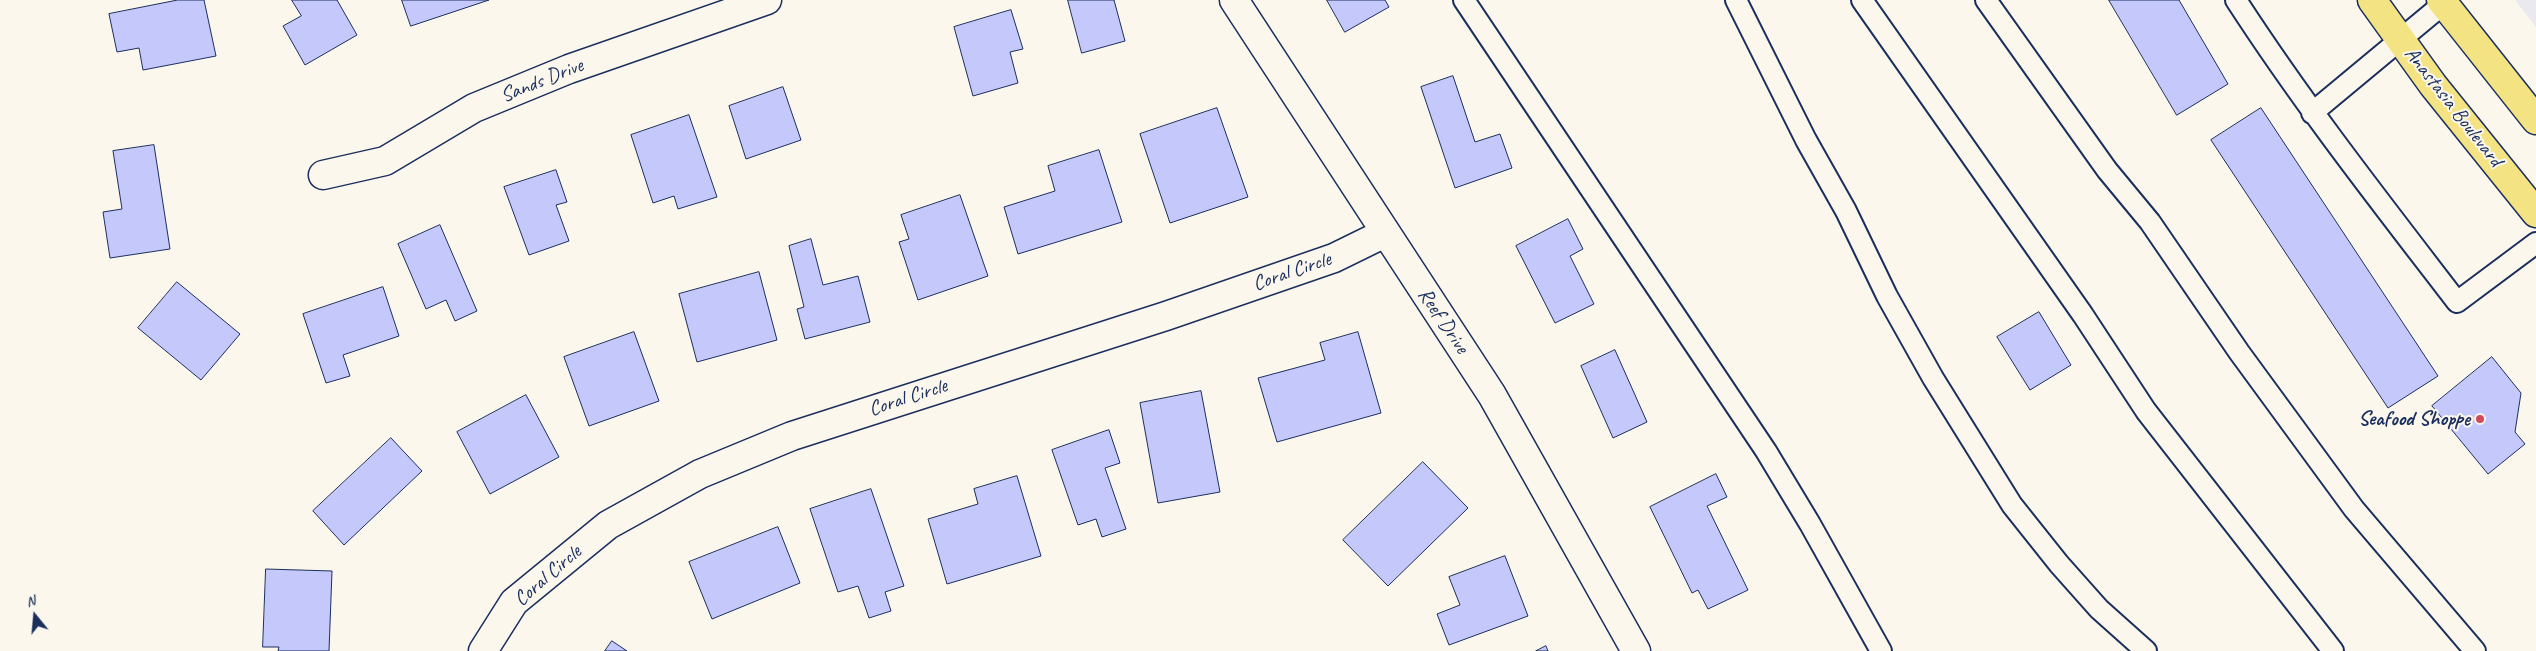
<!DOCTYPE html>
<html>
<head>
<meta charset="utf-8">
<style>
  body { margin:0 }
  #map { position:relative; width:2536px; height:651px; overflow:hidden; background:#fbf7ec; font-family:Caveat,sans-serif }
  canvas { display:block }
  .north { position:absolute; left:10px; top:591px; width:50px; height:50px; -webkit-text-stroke:4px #fbf7ec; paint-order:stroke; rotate:343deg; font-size:14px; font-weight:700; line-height:20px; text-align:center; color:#1b2f5e }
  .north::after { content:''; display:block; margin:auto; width:18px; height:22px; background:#1b2f5e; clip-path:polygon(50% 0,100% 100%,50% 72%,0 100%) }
</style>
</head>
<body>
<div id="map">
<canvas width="2536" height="651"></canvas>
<div class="north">N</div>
</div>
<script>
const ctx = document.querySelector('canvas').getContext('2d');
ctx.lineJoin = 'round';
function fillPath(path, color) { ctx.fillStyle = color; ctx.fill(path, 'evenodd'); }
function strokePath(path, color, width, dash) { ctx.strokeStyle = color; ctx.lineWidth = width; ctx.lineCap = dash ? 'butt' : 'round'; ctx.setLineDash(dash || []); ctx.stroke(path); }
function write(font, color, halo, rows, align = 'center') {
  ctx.font = font + ' Caveat,sans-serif'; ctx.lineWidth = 4; ctx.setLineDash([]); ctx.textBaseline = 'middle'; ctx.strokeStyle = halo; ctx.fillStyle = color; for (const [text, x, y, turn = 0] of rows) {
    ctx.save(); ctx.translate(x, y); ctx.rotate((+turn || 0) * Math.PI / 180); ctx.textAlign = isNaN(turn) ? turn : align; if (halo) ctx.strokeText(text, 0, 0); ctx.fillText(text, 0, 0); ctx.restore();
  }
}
fillPath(new Path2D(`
  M 2515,0 L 2536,0 L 2536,27 Z`), '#eae9f0');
const building = new Path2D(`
  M 178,0 L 204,0 L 216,56 L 143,70 L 139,48 L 117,52 L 109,14 Z
  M 292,0 L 337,0 L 357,35 L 305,65 L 283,26 L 301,16 Z
  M 402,0 L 489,0 L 411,26 Z
  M 1068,0 L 1114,0 L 1125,41 L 1082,53 Z
  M 1327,0 L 1385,0 L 1389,7 L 1345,32 Z
  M 2109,0 L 2179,0 L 2228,84 L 2177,115 Z
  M 1011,10 L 1023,49 L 1010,52 L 1018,83 L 973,96 L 954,27 Z
  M 1453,76 L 1475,142 L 1500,134 L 1512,168 L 1455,188 L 1421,87 Z
  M 783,87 L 801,140 L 746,159 L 729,106 Z
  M 1217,108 L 1248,197 L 1170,223 L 1140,134 Z
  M 2261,108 L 2438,376 L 2388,408 L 2211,140 Z
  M 689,115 L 717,197 L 678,209 L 674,196 L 653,203 L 631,135 Z
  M 154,145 L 170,249 L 110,258 L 103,212 L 122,209 L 113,151 Z
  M 1099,150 L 1122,222 L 1018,254 L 1004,207 L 1055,191 L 1048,166 Z
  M 556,170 L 567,202 L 556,205 L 569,241 L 529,255 L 504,187 Z
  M 960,195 L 988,276 L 918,300 L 899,242 L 909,239 L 901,215 Z
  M 1568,219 L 1583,249 L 1570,256 L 1594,304 L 1555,323 L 1516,246 Z
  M 440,225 L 477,311 L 455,321 L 446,300 L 426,309 L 398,244 Z
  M 811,239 L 823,285 L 858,276 L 870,322 L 805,339 L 797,309 L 804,307 L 789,246 Z
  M 759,272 L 777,340 L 697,362 L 679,294 Z
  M 177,282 L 240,334 L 201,380 L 138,328 Z
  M 383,287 L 399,336 L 343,355 L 350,376 L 326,383 L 303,314 Z
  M 2039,312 L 2071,365 L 2030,390 L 1997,337 Z
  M 634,332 L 659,401 L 589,426 L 564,357 Z
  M 1358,332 L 1381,413 L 1277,442 L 1258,378 L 1325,360 L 1320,343 Z
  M 1615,350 L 1647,422 L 1613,438 L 1581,366 Z
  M 2492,357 L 2521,393 L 2515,432 L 2525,444 L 2488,474 L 2432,406 Z
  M 1201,391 L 1220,492 L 1158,503 L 1140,403 Z
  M 526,395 L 559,457 L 490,494 L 457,432 Z
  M 1109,430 L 1120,463 L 1105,468 L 1126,529 L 1102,537 L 1096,519 L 1078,525 L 1052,450 Z
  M 391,438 L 422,471 L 344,545 L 313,511 Z
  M 1423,462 L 1468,508 L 1388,586 L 1343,540 Z
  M 1716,474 L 1727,497 L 1707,506 L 1748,590 L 1708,609 L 1698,590 L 1692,593 L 1650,507 Z
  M 1017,476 L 1041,556 L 947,584 L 928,519 L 978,504 L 974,489 Z
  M 871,489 L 904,586 L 885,592 L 891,611 L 869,618 L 858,586 L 838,592 L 810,509 Z
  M 778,527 L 800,583 L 712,619 L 689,562 Z
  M 1505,556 L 1528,616 L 1449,645 L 1437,614 L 1460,605 L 1449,577 Z
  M 266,569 L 332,571 L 329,651 L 278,651 L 279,647 L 263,647 Z
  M 612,641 L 627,651 L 605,651 Z
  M 1546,646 L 1548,651 L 1536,651 Z`);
fillPath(building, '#c4c8fa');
strokePath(building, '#1b2f5e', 1);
const service = new Path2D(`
  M 1464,0 L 1766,451 L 1810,524 L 1881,651
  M 1736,0 L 1806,140 L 1846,211 L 1887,296 L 1933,378 L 2012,505 L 2059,564 L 2099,609 L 2146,651
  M 1862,0 L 2083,315 L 2146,411 L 2333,651
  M 1986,0 L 2107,170 L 2150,222 L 2239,352 L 2354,509 L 2475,651
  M 2236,0 C 2304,105 2381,203 2457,302 L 2536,243
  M 2312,113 L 2448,0`);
const minor = new Path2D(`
  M 1234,0 L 1492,395 L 1636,651
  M 323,175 L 385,161 L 474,108 L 569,69 L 767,0
  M 483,651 L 514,602 L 608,525 L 700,474 L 792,436 L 1166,316 L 1334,258 L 1385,233`);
const primary = new Path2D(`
  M 2372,0 L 2433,85 L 2536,213
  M 2441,0 L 2536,120`);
strokePath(service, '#1b2f5e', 24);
strokePath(minor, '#1b2f5e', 31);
strokePath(primary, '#1b2f5e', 31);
strokePath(service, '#fbf7ec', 20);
strokePath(minor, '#fbf7ec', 28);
strokePath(primary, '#f4e382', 28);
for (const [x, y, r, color] of [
  [2480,419,5,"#d1495b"]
]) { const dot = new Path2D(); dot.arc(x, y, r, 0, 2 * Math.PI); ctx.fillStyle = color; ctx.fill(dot); strokePath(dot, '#fbf7ec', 2); }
write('21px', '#1b2f5e', '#fbf7ec', [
  ["Sands Drive",542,81,-22],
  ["Anastasia Boulevard",2453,107,52],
  ["Coral Circle",1292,272,-19],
  ["Reef Drive",1443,321,56],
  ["Coral Circle",908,398,-18],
  ["Coral Circle",548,576,-41]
]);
write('bold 21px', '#1b2f5e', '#fbf7ec', [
  ["Seafood Shoppe",2470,419]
], 'right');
</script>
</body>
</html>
